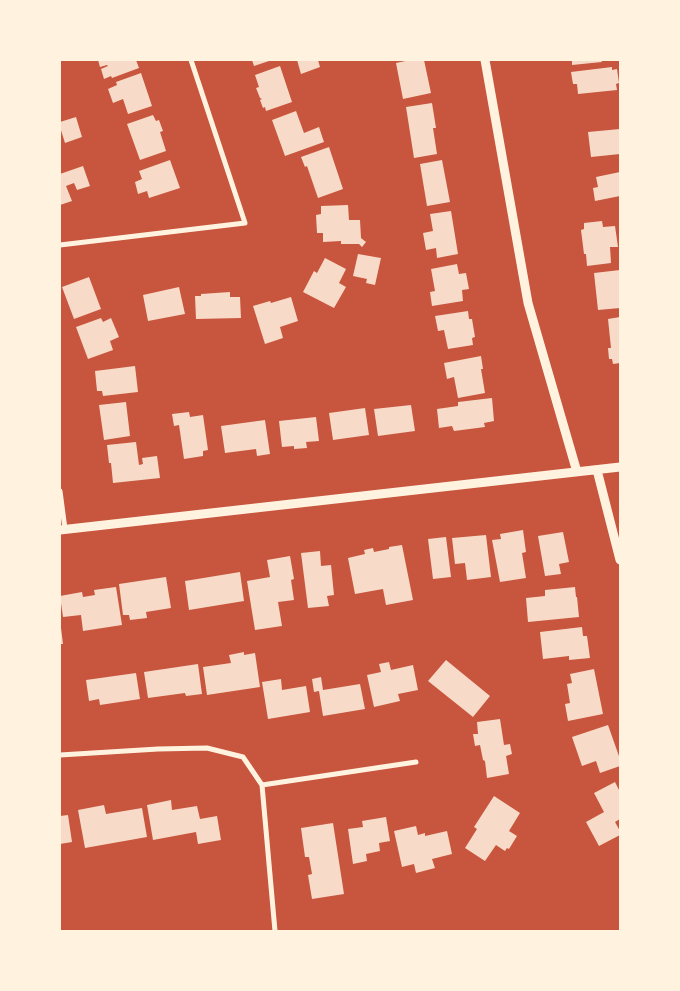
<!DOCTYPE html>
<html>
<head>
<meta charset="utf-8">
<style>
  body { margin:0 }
  #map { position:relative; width:680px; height:991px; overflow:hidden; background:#c8553d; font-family:Signika,sans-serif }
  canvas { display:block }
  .frame { position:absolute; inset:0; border:61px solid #fff3e0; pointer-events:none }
</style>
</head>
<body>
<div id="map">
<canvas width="680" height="991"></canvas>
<div class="frame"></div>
</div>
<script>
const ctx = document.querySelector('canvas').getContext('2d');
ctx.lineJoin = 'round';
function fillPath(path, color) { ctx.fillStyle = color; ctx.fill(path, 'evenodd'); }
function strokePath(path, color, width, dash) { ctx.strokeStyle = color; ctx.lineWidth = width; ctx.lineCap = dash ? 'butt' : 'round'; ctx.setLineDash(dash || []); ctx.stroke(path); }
fillPath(new Path2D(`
  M 98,60 L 136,60 L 139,68 L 112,78 L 111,76 L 104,79 L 101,69 L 108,66 L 107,65 L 100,67 Z
  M 252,60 L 272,60 L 254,66 Z
  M 297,60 L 318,60 L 320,67 L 301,74 Z
  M 410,60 L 424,60 L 431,93 L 403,99 L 396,63 Z
  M 572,60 L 601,60 L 602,62 L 572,65 Z
  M 280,66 L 292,102 L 266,111 L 265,107 L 263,108 L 260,100 L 262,99 L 260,98 L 256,88 L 259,87 L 255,75 Z
  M 612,67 L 612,70 L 617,69 L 619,83 L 616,84 L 617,90 L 578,94 L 577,84 L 573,84 L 571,72 Z
  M 141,73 L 152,106 L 128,114 L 123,99 L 113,103 L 108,89 L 117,85 L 116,82 Z
  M 432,103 L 436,128 L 433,128 L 437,154 L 414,158 L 406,107 Z
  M 296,111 L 304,133 L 319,127 L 324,142 L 285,156 L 272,120 Z
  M 153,115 L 156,121 L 159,120 L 163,131 L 160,132 L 166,151 L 140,160 L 127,124 Z
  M 76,117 L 82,137 L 65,143 L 60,127 L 60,122 Z
  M 620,129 L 620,154 L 591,157 L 588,132 Z
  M 329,147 L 343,189 L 318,198 L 307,166 L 305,167 L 301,157 Z
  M 170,160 L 180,188 L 149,198 L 147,191 L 138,194 L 135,182 L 142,179 L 139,171 Z
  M 442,160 L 450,202 L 427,206 L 420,164 Z
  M 83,166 L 90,186 L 77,190 L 74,183 L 66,186 L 72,201 L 60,205 L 60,174 Z
  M 620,172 L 620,196 L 595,201 L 593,188 L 598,187 L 596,177 Z
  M 348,205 L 349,220 L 360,220 L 361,238 L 366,242 L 362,247 L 359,244 L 341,244 L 341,241 L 323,242 L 323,233 L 317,233 L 316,215 L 321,214 L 321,206 Z
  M 451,211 L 458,254 L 437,258 L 436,248 L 426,250 L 423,233 L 433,231 L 430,214 Z
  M 602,221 L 603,227 L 615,226 L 618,247 L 610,247 L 611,263 L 587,266 L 586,254 L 584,254 L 581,230 L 584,229 L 584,223 Z
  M 358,254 L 381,258 L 375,285 L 366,283 L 367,279 L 353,276 Z
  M 325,258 L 346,269 L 339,283 L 346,287 L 334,308 L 303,292 L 314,271 L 317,273 Z
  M 457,264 L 459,274 L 466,273 L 469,289 L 462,290 L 463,301 L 432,306 L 430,292 L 435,291 L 431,269 Z
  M 620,270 L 620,308 L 598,310 L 594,273 Z
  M 89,277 L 101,309 L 74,319 L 62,287 Z
  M 179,287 L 185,314 L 148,321 L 143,295 Z
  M 230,292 L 230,297 L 240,297 L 241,318 L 196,319 L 195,296 L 201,296 L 201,294 Z
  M 291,297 L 298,321 L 280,327 L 283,338 L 265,344 L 253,306 L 270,301 L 271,303 Z
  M 468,311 L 469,319 L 472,319 L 475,337 L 472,338 L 473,345 L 448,349 L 444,330 L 438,331 L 435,316 Z
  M 620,317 L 620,363 L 613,364 L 612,359 L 609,359 L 608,348 L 611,348 L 608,319 Z
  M 101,318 L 103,322 L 111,318 L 119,337 L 110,341 L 113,350 L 88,359 L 76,327 Z
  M 481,356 L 483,369 L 481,369 L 485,393 L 458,398 L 454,377 L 447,379 L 444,363 Z
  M 135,366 L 138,392 L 103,396 L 102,391 L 97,391 L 95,371 Z
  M 492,398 L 494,421 L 484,423 L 485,427 L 454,431 L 452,426 L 439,428 L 437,409 L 458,406 L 458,402 Z
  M 126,402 L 130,436 L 104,440 L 99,405 Z
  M 411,405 L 415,431 L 378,436 L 374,409 Z
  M 365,408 L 369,435 L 333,440 L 329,413 Z
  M 189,412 L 190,417 L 203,415 L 208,450 L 203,451 L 203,456 L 184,459 L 179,425 L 174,426 L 172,414 Z
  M 316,417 L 319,441 L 306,442 L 307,448 L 294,449 L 294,446 L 282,447 L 279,421 Z
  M 265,420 L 270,454 L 257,456 L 256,449 L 225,453 L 221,426 Z
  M 136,442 L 139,465 L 143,464 L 142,458 L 157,456 L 160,478 L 113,483 L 111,463 L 109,463 L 107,445 Z
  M 523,530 L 526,552 L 522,553 L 526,578 L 500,582 L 492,540 L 501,539 L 500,534 Z
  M 563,532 L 569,562 L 559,564 L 561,574 L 545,576 L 538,536 Z
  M 486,535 L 491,577 L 467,580 L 465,563 L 455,564 L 452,538 Z
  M 446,537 L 451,577 L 433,579 L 428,539 Z
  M 402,545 L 413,600 L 386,605 L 383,589 L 355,594 L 348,558 L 365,554 L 364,550 L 373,548 L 374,552 L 389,549 L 389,547 Z
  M 320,551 L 321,566 L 331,565 L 334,595 L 327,596 L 329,606 L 308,608 L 301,553 Z
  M 290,556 L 294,579 L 291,580 L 294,600 L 278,602 L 282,626 L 255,630 L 247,581 L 270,577 L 267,560 Z
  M 240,572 L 244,601 L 189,610 L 185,581 Z
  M 166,577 L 171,608 L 146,612 L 147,618 L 130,620 L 129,615 L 123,615 L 119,584 Z
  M 116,587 L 122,625 L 83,631 L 81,615 L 63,617 L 60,596 L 82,592 L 83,597 L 95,595 L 94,590 Z
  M 575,587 L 576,597 L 577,597 L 579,617 L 528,622 L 526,598 L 545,596 L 545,590 Z
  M 582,627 L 583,636 L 587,636 L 590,658 L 569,660 L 569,656 L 543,659 L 540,632 Z
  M 60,628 L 61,628 L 63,644 L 60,644 Z
  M 244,652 L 244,655 L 255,653 L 260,687 L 207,695 L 203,667 L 231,663 L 229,655 Z
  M 446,660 L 490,696 L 473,717 L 428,681 Z
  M 389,662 L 391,670 L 413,665 L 418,690 L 398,694 L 400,701 L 374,707 L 367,675 L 381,672 L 379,664 Z
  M 198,664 L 202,694 L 186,696 L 185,693 L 148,698 L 144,672 Z
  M 594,669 L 603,714 L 568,721 L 565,704 L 570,703 L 567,684 L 572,683 L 570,674 Z
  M 136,673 L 140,699 L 100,705 L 99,699 L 89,701 L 86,680 Z
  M 321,677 L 323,690 L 360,684 L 365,709 L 323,716 L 319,691 L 314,692 L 312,679 Z
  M 281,679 L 282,690 L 306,686 L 310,712 L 268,719 L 262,682 Z
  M 500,719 L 504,745 L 510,744 L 512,754 L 506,756 L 509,774 L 487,778 L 485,761 L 483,760 L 480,745 L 475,746 L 473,734 L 478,734 L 477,722 Z
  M 608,725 L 620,759 L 620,766 L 600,773 L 596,761 L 582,766 L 572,737 Z
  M 615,782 L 620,792 L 620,819 L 615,822 L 620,831 L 620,835 L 599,846 L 586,822 L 604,812 L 594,793 Z
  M 494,796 L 520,813 L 509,831 L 517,836 L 509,849 L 507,848 L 505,851 L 496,845 L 485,861 L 465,848 L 477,829 L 474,827 Z
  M 171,800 L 172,810 L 197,806 L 200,819 L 217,816 L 221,840 L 198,844 L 196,832 L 153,840 L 147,805 Z
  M 104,805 L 106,814 L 142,808 L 147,837 L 85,848 L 78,810 Z
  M 68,815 L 72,842 L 60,844 L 60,816 Z
  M 386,817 L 390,841 L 379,843 L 380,851 L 366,854 L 367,861 L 353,864 L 348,829 L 363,827 L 362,821 Z
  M 333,823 L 344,894 L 312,899 L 308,875 L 312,874 L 309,857 L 305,857 L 301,828 Z
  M 416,826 L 418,835 L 425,833 L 425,836 L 447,831 L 452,854 L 432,859 L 435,868 L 416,873 L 414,864 L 402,867 L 394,831 Z`), '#f7dbc8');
strokePath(new Path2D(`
  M 60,245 L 245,223 L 191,60
  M 60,491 L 65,529
  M 60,755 L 158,749 L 207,748 L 243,757 L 262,785 L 275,931
  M 262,785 L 416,762`), '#fff3e0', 5);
strokePath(new Path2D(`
  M 485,60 L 528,303 L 577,472
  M 597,470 L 620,560
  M 60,530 L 620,467`), '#fff3e0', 9);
</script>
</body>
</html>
